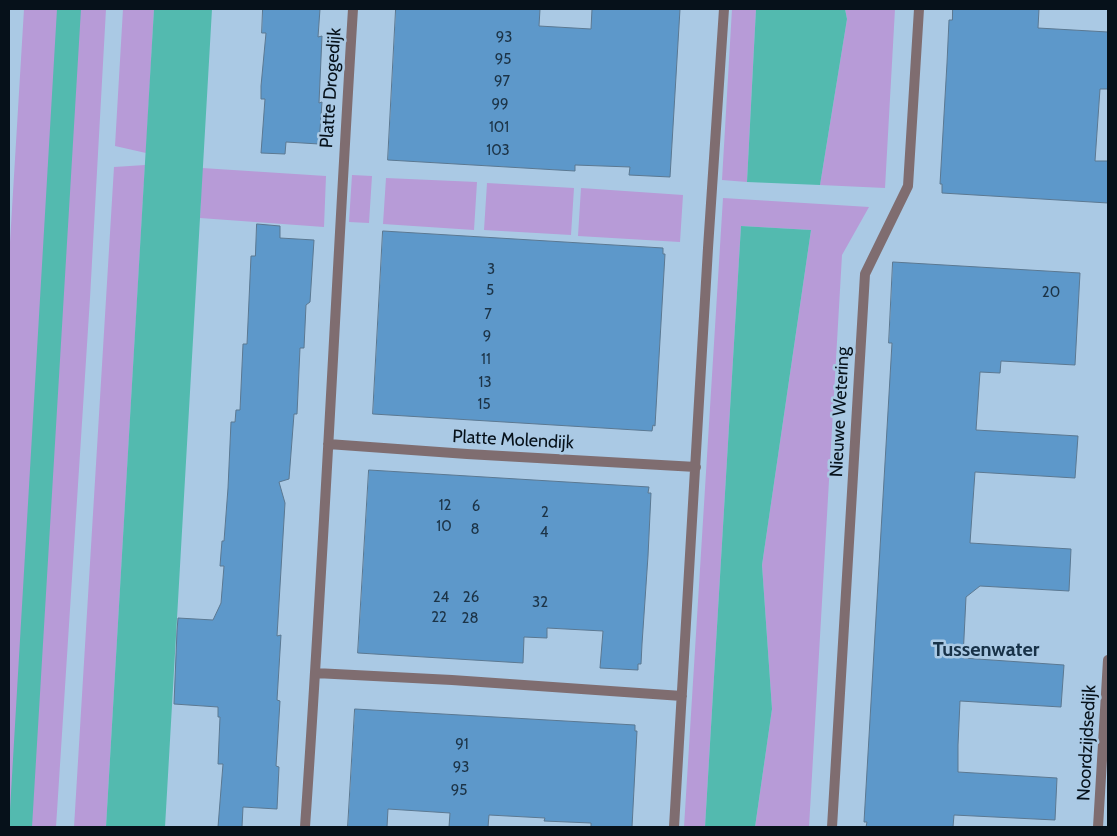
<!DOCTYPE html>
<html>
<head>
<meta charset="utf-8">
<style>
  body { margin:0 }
  #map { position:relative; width:1117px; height:836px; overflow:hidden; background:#aac9e4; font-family:Cabin,sans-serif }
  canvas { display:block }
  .frame { position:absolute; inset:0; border:10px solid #06111a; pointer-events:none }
</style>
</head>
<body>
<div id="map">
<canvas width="1117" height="836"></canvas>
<div class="frame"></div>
</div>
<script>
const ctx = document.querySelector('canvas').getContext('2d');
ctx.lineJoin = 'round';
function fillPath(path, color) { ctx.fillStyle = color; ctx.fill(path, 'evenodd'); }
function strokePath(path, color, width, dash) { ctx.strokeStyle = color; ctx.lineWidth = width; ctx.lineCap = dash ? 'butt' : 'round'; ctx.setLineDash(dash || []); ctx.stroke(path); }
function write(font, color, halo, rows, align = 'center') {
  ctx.font = font + ' Cabin,sans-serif'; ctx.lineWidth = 5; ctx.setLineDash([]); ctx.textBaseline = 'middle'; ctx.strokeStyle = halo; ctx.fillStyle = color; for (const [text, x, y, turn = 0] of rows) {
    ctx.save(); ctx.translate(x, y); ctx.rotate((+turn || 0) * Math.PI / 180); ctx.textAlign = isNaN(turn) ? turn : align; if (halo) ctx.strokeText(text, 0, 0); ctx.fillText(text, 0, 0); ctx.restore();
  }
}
fillPath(new Path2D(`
  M 24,9 L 106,9 L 90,298 L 56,827 L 9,827 L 9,259 Z
  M 123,9 L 154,9 L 146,153 L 115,146 Z
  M 732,9 L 756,9 L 747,182 L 722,180 Z
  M 845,9 L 895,9 L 885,188 L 820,185 L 847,19 Z
  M 145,165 L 106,827 L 74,827 L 114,167 Z
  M 202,168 L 326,176 L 324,227 L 200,218 Z
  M 352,175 L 372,176 L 369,223 L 349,222 Z
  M 386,178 L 477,182 L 474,230 L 383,224 Z
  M 487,183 L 574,188 L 571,235 L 484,230 Z
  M 581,188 L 683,195 L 680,242 L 578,236 Z
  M 723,198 L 869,207 L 842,255 L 809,827 L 755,827 L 772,709 L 762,565 L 811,230 L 741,226 L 705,827 L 684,827 Z`), '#b79bd7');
fillPath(new Path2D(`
  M 57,9 L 81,9 L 32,827 L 9,827 Z
  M 154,9 L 212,9 L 165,827 L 106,827 Z
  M 756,9 L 845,9 L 847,19 L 820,185 L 747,182 Z
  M 741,226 L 811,230 L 762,565 L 772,709 L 755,827 L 705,827 Z`), '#53baaf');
const building = new Path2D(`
  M 263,9 L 320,9 L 318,37 L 322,36 L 319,103 L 322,102 L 319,144 L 286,142 L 285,154 L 261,153 L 265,99 L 261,99 L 261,86 L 266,33 L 262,33 Z
  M 396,9 L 540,9 L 539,26 L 591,29 L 592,9 L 680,9 L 670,177 L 629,175 L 630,167 L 575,165 L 575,171 L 388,160 Z
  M 953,9 L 1039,9 L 1038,28 L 1108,32 L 1108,89 L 1100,89 L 1095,161 L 1108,161 L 1108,203 L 942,193 L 942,184 L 940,184 L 947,63 L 949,20 L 952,20 Z
  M 257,224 L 280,226 L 280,238 L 314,240 L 310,302 L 306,305 L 304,348 L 300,348 L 297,414 L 294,414 L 289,479 L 279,482 L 285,503 L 277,636 L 281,635 L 277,700 L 280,701 L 276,766 L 279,767 L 277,809 L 243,807 L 242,827 L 218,827 L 223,764 L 218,764 L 220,717 L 218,717 L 218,707 L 174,704 L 177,631 L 178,618 L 213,620 L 221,603 L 224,566 L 220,566 L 221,553 L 222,541 L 224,541 L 228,488 L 231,422 L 235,422 L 236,410 L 240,410 L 243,344 L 247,344 L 251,256 L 255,256 Z
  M 383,231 L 663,248 L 663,254 L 665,254 L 655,426 L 653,425 L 652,431 L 373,414 Z
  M 893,262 L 1080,273 L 1075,365 L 1001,361 L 1000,373 L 980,372 L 976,430 L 1078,436 L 1075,478 L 975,472 L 970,543 L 1071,549 L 1069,591 L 980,586 L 966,597 L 963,658 L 1064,665 L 1061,707 L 960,701 L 958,745 L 958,772 L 1057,778 L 1055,820 L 954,815 L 953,827 L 866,827 L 867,822 L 864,822 L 892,343 L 889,343 Z
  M 369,470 L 649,487 L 648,493 L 651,493 L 648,556 L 642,644 L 641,664 L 638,664 L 638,670 L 600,668 L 603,631 L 547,628 L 547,638 L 524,637 L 523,663 L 358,653 Z
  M 355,709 L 635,725 L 635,731 L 637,731 L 632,827 L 591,827 L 591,823 L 544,821 L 545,818 L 489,815 L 488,827 L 449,827 L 450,813 L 388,809 L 387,827 L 348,827 Z`);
fillPath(building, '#5d98ca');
strokePath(building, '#5b7891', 1);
strokePath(new Path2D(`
  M 328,444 L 467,454 L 696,467
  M 315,673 L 452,680 L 682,696
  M 305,827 C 324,555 336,282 353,9
  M 674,827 L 708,248 L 724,9
  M 832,827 L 865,274 L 908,186 L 919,9
  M 1098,827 L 1108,660`), '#7f6d70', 10);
write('15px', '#1c3346', null, [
  ["93",504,38],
  ["95",503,60],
  ["97",502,82],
  ["99",500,105],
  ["101",499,128],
  ["103",498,151],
  ["3",491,270],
  ["5",490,291],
  ["20",1051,293],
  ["7",488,315],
  ["9",487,337],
  ["11",486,360],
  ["13",485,383],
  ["15",484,405],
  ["12",445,506],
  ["6",476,507],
  ["2",545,513],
  ["10",444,527],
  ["8",475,530],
  ["4",544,533],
  ["24",441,598],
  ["26",471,598],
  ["32",540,603],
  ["22",439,618],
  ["28",470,619],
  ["91",462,745],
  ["93",461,768],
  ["95",459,791]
]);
write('18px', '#06111a', '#aac9e4', [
  ["Platte Drogedijk",331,88,-86],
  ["Nieuwe Wetering",840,412,-87],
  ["Platte Molendijk",513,440,3],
  ["Noordzijdsedijk",1087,743,-87]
]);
write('bold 20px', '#183248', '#aac9e4', [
  ["Tussenwater",986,650]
]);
</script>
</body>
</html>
